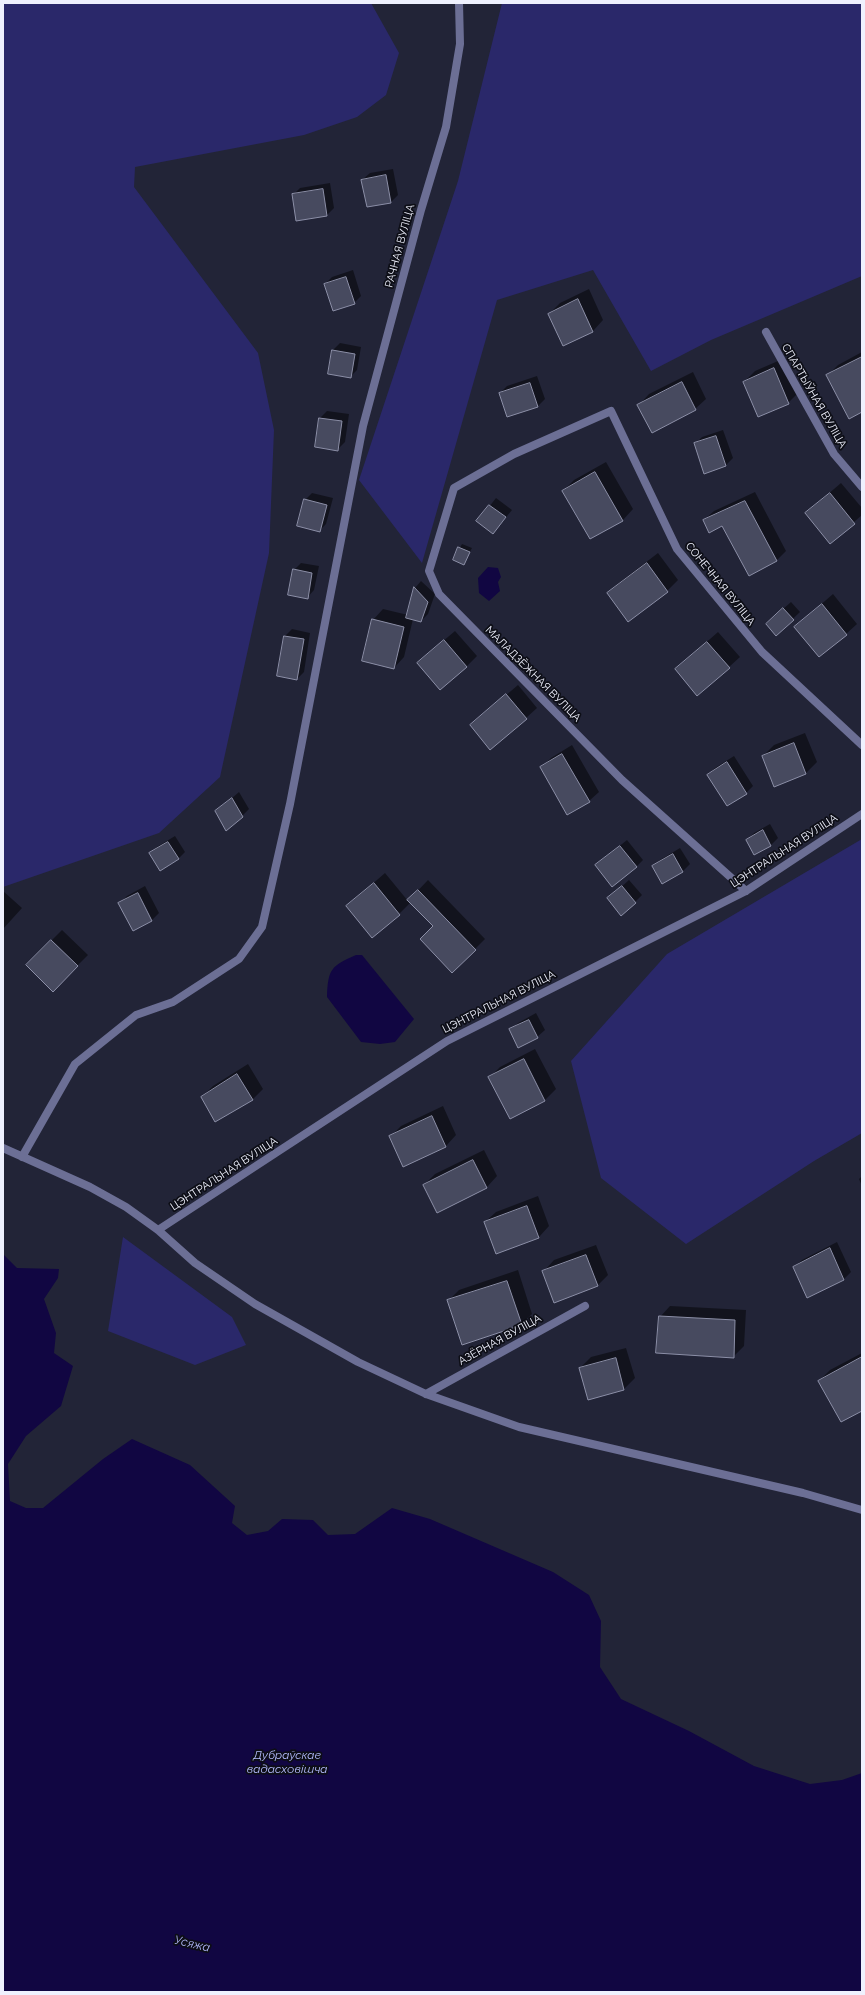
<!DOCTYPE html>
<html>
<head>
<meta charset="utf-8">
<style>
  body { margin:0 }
  #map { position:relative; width:865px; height:1995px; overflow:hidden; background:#222437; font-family:Raleway,sans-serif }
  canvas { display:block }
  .frame { position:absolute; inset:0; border:4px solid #eff1fe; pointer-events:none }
</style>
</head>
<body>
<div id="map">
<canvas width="865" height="1995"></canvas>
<div class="frame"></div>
</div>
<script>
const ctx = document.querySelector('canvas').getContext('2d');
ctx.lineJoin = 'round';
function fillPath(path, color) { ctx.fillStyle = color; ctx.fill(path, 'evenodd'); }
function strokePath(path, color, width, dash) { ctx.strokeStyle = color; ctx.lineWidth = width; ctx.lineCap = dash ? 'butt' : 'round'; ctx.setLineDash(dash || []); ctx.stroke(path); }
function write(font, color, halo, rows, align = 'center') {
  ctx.font = font + ' Raleway,sans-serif'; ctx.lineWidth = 3.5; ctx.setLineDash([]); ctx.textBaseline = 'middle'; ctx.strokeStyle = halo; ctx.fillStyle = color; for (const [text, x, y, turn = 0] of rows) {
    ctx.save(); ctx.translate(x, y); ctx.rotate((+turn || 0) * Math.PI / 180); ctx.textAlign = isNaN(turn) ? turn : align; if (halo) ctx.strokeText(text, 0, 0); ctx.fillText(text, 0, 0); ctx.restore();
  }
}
fillPath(new Path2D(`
  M 3,3 L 371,3 L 399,53 L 386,95 L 357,117 L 304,135 L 135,167 L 134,187 L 258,353 L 274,430 L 269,553 L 220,777 L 159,833 L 3,887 Z
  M 502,3 L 862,3 L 862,276 L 711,340 L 651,371 L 593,270 L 497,300 L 422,563 L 359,480 L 458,181 Z
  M 862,839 L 862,1133 L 814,1161 L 686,1244 L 601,1178 L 571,1061 L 667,954 Z
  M 123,1237 L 232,1317 L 246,1345 L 195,1365 L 108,1331 Z`), '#2a286a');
fillPath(new Path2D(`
  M 488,567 L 498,568 L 501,577 L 498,582 L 500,591 L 489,601 L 479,593 L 478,578 Z
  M 356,955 L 362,955 L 414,1019 L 395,1042 L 380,1044 L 361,1042 L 327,997 C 328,969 331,966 356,955 Z
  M 3,1254 L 17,1268 L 59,1269 L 58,1278 L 44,1299 L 56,1333 L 54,1353 L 73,1366 L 61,1406 L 26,1436 L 8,1464 L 10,1501 L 26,1508 L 43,1508 L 103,1459 L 132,1439 L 190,1465 L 235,1506 L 232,1523 L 247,1535 L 268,1531 L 282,1519 L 313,1520 L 328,1535 L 355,1534 L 392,1508 L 430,1519 L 553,1572 L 589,1595 L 601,1621 L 600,1667 L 621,1699 L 689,1731 L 754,1766 L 810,1784 L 842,1780 L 862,1773 L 862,1992 L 3,1992 Z`), '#110642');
fillPath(new Path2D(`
  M 393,169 L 398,195 L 391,202 L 367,206 L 362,180 L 370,173 Z
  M 330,183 L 334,208 L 327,215 L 297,220 L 293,195 L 300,188 Z
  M 353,270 L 361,296 L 354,303 L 325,284 L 332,277 Z
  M 589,289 L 603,320 L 593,331 L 549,314 L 560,303 Z
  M 340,343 L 361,347 L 357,370 L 350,377 L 333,350 Z
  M 862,352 L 862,411 L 827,376 L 838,365 Z
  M 785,358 L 799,392 L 788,403 L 744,382 L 755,371 Z
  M 693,372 L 706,399 L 695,409 L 639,405 L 649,394 Z
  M 537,376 L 545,399 L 538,406 L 508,416 L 500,393 L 507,386 Z
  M 327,411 L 349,414 L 345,442 L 337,450 L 316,446 L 320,418 Z
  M 723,430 L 733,458 L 726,465 L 705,472 L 695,444 L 702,437 Z
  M 606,462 L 633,509 L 623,520 L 590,538 L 563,491 L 574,480 Z
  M 841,483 L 862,508 L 862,515 L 830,543 L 806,513 Z
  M 755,492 L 786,551 L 776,561 L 723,525 L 704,520 L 714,511 Z
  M 312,493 L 333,498 L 326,524 L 319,531 L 305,500 Z
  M 496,498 L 512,510 L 493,533 L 478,521 Z
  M 462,544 L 472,548 L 464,563 L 454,559 Z
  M 658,553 L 678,580 L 667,591 L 628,620 L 608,593 L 619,583 Z
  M 301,563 L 319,566 L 314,590 L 307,598 L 294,570 Z
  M 421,581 L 435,594 L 428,614 L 421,621 L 413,619 L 404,657 L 394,668 L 373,620 L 383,609 L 408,615 L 415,588 Z
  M 833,594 L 857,624 L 846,634 L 795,627 Z
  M 791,602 L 800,612 L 777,634 L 774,617 Z
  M 292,629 L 310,633 L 304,672 L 297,679 L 285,636 Z
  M 455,631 L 477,656 L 466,667 L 429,653 Z
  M 718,632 L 740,657 L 729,667 L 676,669 Z
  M 518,685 L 537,708 L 526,718 L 471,725 Z
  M 805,733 L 817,762 L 806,773 L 774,785 L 763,756 L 774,745 Z
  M 572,745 L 599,792 L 589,801 L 541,768 L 551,758 Z
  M 734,756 L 753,786 L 746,793 L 708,775 L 715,768 Z
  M 239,792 L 249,809 L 242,816 L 216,812 Z
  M 770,824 L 778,838 L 771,845 L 754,854 L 747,840 L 754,833 Z
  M 175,836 L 185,852 L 178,859 L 150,854 L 157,847 Z
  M 627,840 L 643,860 L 636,867 L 596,865 Z
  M 680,848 L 690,864 L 683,871 L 662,883 L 653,867 L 660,860 Z
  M 385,873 L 408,901 L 428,880 L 485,939 L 452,972 L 434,926 L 411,902 L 399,914 L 347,906 Z
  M 629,880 L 642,895 L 635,902 L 608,899 Z
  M 145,886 L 159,913 L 152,920 L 133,930 L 120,903 L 127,896 Z
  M 3,891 L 22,908 L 3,929 Z
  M 62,930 L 88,955 L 53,990 L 27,965 Z
  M 536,1013 L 545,1030 L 537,1037 L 511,1030 L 518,1023 Z
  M 535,1049 L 556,1089 L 545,1100 L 511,1118 L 490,1077 L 500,1067 Z
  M 248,1064 L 263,1089 L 252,1100 L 202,1097 L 213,1086 Z
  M 443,1106 L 456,1135 L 446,1146 L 404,1166 L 390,1137 L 401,1126 Z
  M 484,1150 L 497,1176 L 487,1187 L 438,1212 L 424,1185 L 435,1174 Z
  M 862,1176 L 862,1186 L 859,1179 Z
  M 538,1196 L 549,1226 L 539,1237 L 496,1252 L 485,1222 L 496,1212 Z
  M 837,1242 L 851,1272 L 844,1279 L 808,1297 L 794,1267 L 802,1260 Z
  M 596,1245 L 608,1275 L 597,1286 L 544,1271 L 554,1260 Z
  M 518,1270 L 532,1314 L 521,1324 L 448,1301 L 459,1290 Z
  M 670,1306 L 746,1310 L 744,1346 L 733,1357 L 660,1317 Z
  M 626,1348 L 635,1378 L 624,1389 L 580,1368 L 591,1357 Z
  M 862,1353 L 862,1410 L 819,1381 L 830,1370 Z`), '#0007');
const building = new Path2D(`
  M 386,175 L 391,203 L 367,207 L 361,180 Z
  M 323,189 L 327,216 L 296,221 L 292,194 Z
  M 346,277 L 355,304 L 333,311 L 324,284 Z
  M 578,299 L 593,332 L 563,346 L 548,314 Z
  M 332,350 L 355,354 L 351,378 L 328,374 Z
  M 862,357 L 862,412 L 849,419 L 826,375 Z
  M 774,368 L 789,404 L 758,417 L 743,382 Z
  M 682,382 L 696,410 L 652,433 L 637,405 Z
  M 530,383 L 538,407 L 507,417 L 499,393 Z
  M 319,418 L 342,421 L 338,451 L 315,447 Z
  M 716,436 L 726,466 L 704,474 L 694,443 Z
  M 595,472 L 623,521 L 590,539 L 562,491 Z
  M 830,493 L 855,524 L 830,544 L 805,513 Z
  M 304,499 L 327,505 L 320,532 L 297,526 Z
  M 745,501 L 777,561 L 749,576 L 722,526 L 709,533 L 703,520 Z
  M 489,505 L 506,517 L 493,534 L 476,521 Z
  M 458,547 L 470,552 L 464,565 L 453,560 Z
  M 647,563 L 668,592 L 628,622 L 607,593 Z
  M 293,569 L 312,573 L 308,599 L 288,595 Z
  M 414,587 L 428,602 L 421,622 L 406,618 Z
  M 822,604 L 847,635 L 819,657 L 794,627 Z
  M 783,608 L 794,620 L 776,636 L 766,624 Z
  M 372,619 L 404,627 L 394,669 L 362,661 Z
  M 284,636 L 304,639 L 297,680 L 277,676 Z
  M 444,640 L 467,667 L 440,690 L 417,663 Z
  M 707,642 L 730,668 L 697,696 L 675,669 Z
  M 506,694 L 527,719 L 490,750 L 470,725 Z
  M 794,743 L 806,774 L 774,787 L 762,756 Z
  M 562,754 L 590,802 L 567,815 L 540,767 Z
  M 727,762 L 747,794 L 727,806 L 707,775 Z
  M 232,798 L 243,817 L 226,831 L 215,811 Z
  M 763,830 L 771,846 L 754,855 L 746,840 Z
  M 168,842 L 179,859 L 160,871 L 149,853 Z
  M 620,846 L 637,867 L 612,887 L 595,865 Z
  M 673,854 L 683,872 L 662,884 L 652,866 Z
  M 374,883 L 400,915 L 372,938 L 346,906 Z
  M 622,886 L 636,903 L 621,916 L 607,898 Z
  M 418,890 L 476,950 L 452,973 L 420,939 L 433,926 L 407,900 Z
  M 138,893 L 152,921 L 133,931 L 118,903 Z
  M 51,940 L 78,966 L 53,992 L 26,965 Z
  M 529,1020 L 538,1038 L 518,1048 L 509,1029 Z
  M 524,1059 L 545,1101 L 510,1119 L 488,1077 Z
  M 237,1074 L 253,1100 L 215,1122 L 201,1097 Z
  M 432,1116 L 446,1147 L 403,1167 L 389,1136 Z
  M 473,1160 L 487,1188 L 437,1213 L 423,1185 Z
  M 527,1206 L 539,1238 L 496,1254 L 484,1222 Z
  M 830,1248 L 844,1280 L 807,1298 L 793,1267 Z
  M 586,1255 L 598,1286 L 554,1303 L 542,1271 Z
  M 507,1281 L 522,1325 L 462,1345 L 447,1300 Z
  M 659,1316 L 735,1320 L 734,1358 L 656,1353 Z
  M 862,1357 L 862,1411 L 841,1422 L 818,1381 Z
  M 616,1358 L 624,1390 L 588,1400 L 579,1368 Z`);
fillPath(building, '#474a5f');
strokePath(building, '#8c8fa7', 1);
strokePath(new Path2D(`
  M 766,332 L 834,454 L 862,487
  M 746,891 L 622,780 L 439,594 L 429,571 L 454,488 L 514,454 L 611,411 L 677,549 L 762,652 L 862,745
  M 3,1148 L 90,1187 L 126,1207 L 158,1230 L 195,1263 L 255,1304 L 358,1362 L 426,1394 L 519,1427 L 803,1493 L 862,1510
  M 22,1157 L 75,1064 L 136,1015 L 173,1002 L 239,959 L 262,927 L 290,804 L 363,426 L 421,210 L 446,127 L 460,44 L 459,3
  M 158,1230 L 447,1041 L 746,891 L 862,814
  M 426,1394 L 585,1306`), '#6c6f95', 8);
write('11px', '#eff1fe', '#0d0e16', [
  ["РАЧНАЯ ВУЛІЦА",400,246,-75],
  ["СПАРТЫЎНАЯ ВУЛІЦА",814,396,60],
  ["СОНЕЧНАЯ ВУЛІЦА",720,584,51],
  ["МАЛАДЗЁЖНАЯ ВУЛІЦА",533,674,45],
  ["ЦЭНТРАЛЬНАЯ ВУЛІЦА",784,851,-33],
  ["ЦЭНТРАЛЬНАЯ ВУЛІЦА",499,1002,-27],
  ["ЦЭНТРАЛЬНАЯ ВУЛІЦА",224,1174,-33],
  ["АЗЁРНАЯ ВУЛІЦА",500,1340,-29]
]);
write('italic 12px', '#b4bafe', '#0d0e16', [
  ["Дубраўскае",287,1755],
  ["вадасховішча",287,1769],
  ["Усяжа",192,1944,13]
]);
</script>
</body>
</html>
